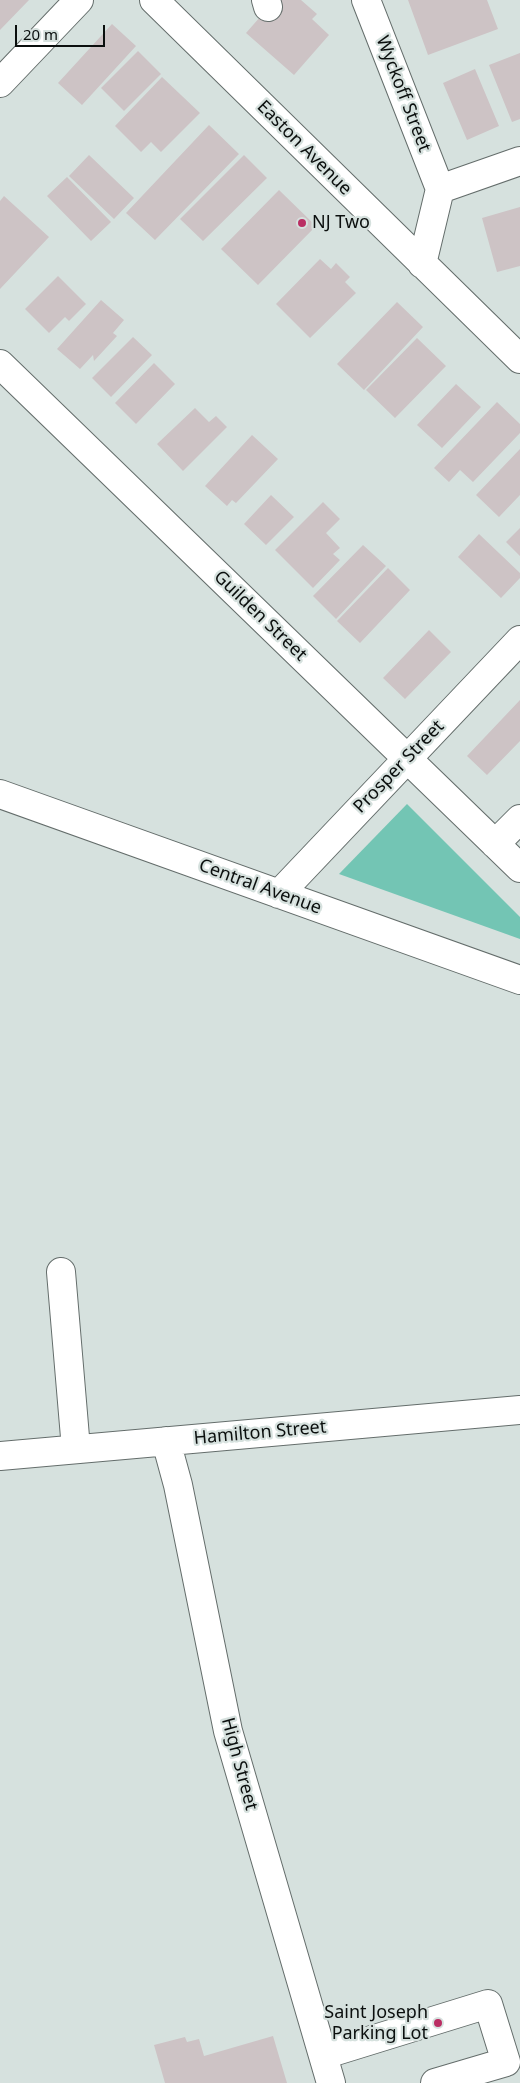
<!DOCTYPE html>
<html>
<head>
<meta charset="utf-8">
<style>
  body { margin:0 }
  #map { position:relative; width:520px; height:2083px; overflow:hidden; background:#d6e1de; font-family:"Noto Sans",sans-serif }
  canvas { display:block }
  .scale { position:absolute; left:15px; top:25px; width:90px; height:22px; box-sizing:border-box; border:2px solid #0b0f0e; border-top:0; padding-left:6px; font-size:15px; line-height:18px; white-space:nowrap; color:#0b0f0e; -webkit-text-stroke:4px #d6e1de; paint-order:stroke }
</style>
</head>
<body>
<div id="map">
<canvas width="520" height="2083"></canvas>
<div class="scale">20 m</div>
</div>
<script>
const ctx = document.querySelector('canvas').getContext('2d');
ctx.lineJoin = 'round';
function fillPath(path, color) { ctx.fillStyle = color; ctx.fill(path, 'evenodd'); }
function strokePath(path, color, width, dash) { ctx.strokeStyle = color; ctx.lineWidth = width; ctx.lineCap = dash ? 'butt' : 'round'; ctx.setLineDash(dash || []); ctx.stroke(path); }
function write(font, color, halo, rows, align = 'center') {
  ctx.font = font + ' "Noto Sans",sans-serif'; ctx.lineWidth = 4.5; ctx.setLineDash([]); ctx.textBaseline = 'middle'; ctx.strokeStyle = halo; ctx.fillStyle = color; for (const [text, x, y, turn = 0] of rows) {
    ctx.save(); ctx.translate(x, y); ctx.rotate((+turn || 0) * Math.PI / 180); ctx.textAlign = isNaN(turn) ? turn : align; if (halo) ctx.strokeText(text, 0, 0); ctx.fillText(text, 0, 0); ctx.restore();
  }
}
fillPath(new Path2D(`
  M 407,804 L 520,917 L 520,939 L 339,874 Z`), '#73c5b4');
fillPath(new Path2D(`
  M 0,0 L 29,0 L 0,30 Z
  M 275,0 L 301,0 L 317,14 L 312,19 L 329,35 L 294,75 L 246,33 Z
  M 408,0 L 487,0 L 498,29 L 428,55 Z
  M 112,24 L 136,46 L 82,105 L 58,83 Z
  M 138,51 L 161,74 L 124,111 L 101,88 Z
  M 520,53 L 520,119 L 512,122 L 489,65 Z
  M 475,69 L 499,126 L 467,140 L 443,83 Z
  M 162,77 L 200,113 L 161,152 L 151,142 L 141,152 L 115,126 Z
  M 209,125 L 239,154 L 155,240 L 126,213 Z
  M 89,155 L 134,198 L 114,219 L 69,176 Z
  M 244,155 L 267,178 L 203,241 L 180,219 Z
  M 67,177 L 111,222 L 91,241 L 47,196 Z
  M 279,190 L 316,226 L 258,285 L 221,249 Z
  M 4,196 L 49,237 L 0,289 L 0,201 Z
  M 520,207 L 520,266 L 497,272 L 482,218 Z
  M 320,259 L 331,269 L 336,263 L 350,277 L 345,282 L 356,293 L 310,338 L 276,304 Z
  M 58,276 L 86,304 L 69,321 L 65,317 L 49,333 L 25,309 Z
  M 101,300 L 124,320 L 113,333 L 117,336 L 94,361 L 93,355 L 80,369 L 57,349 Z
  M 397,302 L 423,327 L 364,390 L 337,364 Z
  M 133,337 L 152,355 L 111,397 L 92,378 Z
  M 417,338 L 446,366 L 395,418 L 366,390 Z
  M 154,363 L 175,384 L 136,424 L 115,403 Z
  M 456,384 L 481,407 L 442,448 L 417,425 Z
  M 497,402 L 520,424 L 520,433 L 473,482 L 460,470 L 449,482 L 434,468 Z
  M 195,408 L 209,422 L 216,416 L 227,427 L 183,471 L 157,444 Z
  M 252,435 L 278,459 L 236,503 L 232,500 L 227,506 L 205,486 Z
  M 520,449 L 520,495 L 499,517 L 476,495 Z
  M 271,495 L 294,517 L 266,545 L 244,524 Z
  M 323,502 L 340,519 L 326,533 L 340,548 L 333,554 L 340,560 L 313,588 L 275,550 Z
  M 520,528 L 520,556 L 506,542 Z
  M 479,534 L 520,573 L 520,578 L 501,598 L 458,557 Z
  M 363,545 L 386,566 L 336,619 L 313,596 Z
  M 388,568 L 410,590 L 360,643 L 337,621 Z
  M 429,630 L 451,652 L 405,699 L 383,678 Z
  M 520,700 L 520,741 L 487,775 L 467,756 Z
  M 273,2036 L 287,2083 L 165,2083 L 154,2045 L 185,2037 L 187,2042 L 199,2039 L 204,2056 Z`), '#cdc3c5');
const minor = new Path2D(`
  M 154,0 L 520,359
  M 266,0 L 268,7
  M 366,0 L 440,189
  M 0,83 L 79,0
  M 422,264 L 440,189 L 520,161
  M 0,364 L 520,868
  M 0,794 L 520,980
  M 495,844 L 520,819
  M 279,894 L 520,640
  M 61,1272 L 76,1449
  M 166,1441 L 178,1485 L 228,1731 L 331,2083
  M 0,1456 L 520,1410
  M 323,2055 L 488,2004 L 506,2062 L 435,2083`);
strokePath(minor, '#646d6b', 30);
strokePath(minor, '#fff', 28);
for (const [x, y, r, color] of [
  [302,223,5,"#ba2e63"],
  [438,2023,5,"#ba2e63"]
]) { const dot = new Path2D(); dot.arc(x, y, r, 0, 2 * Math.PI); ctx.fillStyle = color; ctx.fill(dot); strokePath(dot, '#d6e1de', 2); }
write('18px', '#0b0f0e', '#d6e1de', [
  ["Wyckoff Street",403,94,69],
  ["Easton Avenue",304,148,45],
  ["Guilden Street",260,616,44],
  ["Prosper Street",399,767,-46],
  ["Central Avenue",260,887,20],
  ["Hamilton Street",260,1433,-5],
  ["High Street",239,1764,75]
]);
write('18px', '#0b0f0e', '#d6e1de', [
  ["NJ Two",312,223],
  ["Saint Joseph",428,2013,"right"],
  ["Parking Lot",428,2034,"right"]
], 'left');
</script>
</body>
</html>
